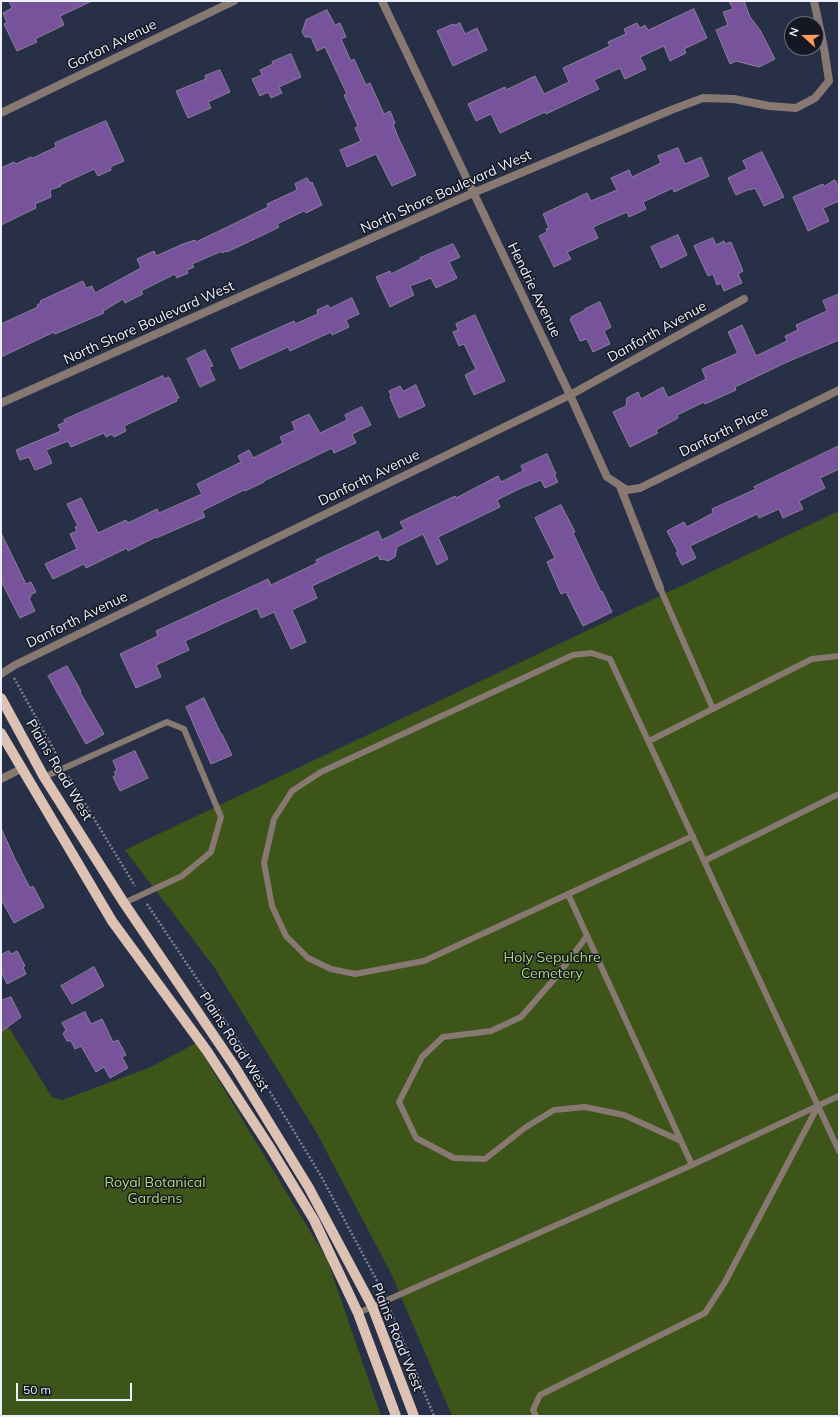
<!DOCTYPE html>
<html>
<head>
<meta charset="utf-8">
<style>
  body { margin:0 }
  #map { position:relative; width:840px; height:1417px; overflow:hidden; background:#283047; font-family:Mulish,sans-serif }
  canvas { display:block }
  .frame { position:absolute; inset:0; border:2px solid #ebf0fd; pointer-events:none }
  .north { position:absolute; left:784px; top:16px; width:40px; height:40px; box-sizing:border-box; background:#151823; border:1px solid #6b6e7a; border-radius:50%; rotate:291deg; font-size:11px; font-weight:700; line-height:16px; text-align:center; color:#ebf0fd }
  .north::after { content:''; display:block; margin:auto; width:14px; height:18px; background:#fe9b59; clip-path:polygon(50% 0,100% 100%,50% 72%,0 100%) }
  .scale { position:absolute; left:16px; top:1383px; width:116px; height:18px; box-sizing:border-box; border:2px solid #ebf0fd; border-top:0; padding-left:5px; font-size:12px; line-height:14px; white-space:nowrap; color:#ebf0fd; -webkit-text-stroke:3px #151823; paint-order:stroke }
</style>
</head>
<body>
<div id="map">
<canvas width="840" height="1417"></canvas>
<div class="frame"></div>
<div class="north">N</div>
<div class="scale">50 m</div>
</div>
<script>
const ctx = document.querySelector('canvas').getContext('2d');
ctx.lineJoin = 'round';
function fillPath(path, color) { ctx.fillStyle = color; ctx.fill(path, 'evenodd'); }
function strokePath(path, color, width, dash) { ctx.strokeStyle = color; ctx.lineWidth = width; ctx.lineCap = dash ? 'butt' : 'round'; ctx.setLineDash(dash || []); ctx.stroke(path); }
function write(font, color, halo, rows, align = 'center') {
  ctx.font = font + ' Mulish,sans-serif'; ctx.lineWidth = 3; ctx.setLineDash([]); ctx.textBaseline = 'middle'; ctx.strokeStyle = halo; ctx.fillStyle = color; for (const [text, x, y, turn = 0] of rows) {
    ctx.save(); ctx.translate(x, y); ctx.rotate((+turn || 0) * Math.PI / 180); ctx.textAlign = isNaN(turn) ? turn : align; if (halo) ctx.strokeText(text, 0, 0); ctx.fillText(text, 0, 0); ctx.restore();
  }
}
fillPath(new Path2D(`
  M 839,511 L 839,1416 L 452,1416 L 391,1273 L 315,1130 L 214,967 L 125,850 Z
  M 1,1015 L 52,1097 L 62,1100 L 149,1068 L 196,1043 L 327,1259 L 381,1416 L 1,1416 Z`), '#3d5518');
const building = new Path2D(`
  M 9,1 L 92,1 L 60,16 L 64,25 L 35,39 L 37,42 L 17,51 L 4,24 L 7,23 L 3,13 L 12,8 Z
  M 729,1 L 744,1 L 750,17 L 760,30 L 775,59 L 759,67 L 736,61 L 730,64 L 716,30 L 728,25 L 723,12 L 733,9 Z
  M 694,9 L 707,38 L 684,49 L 686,53 L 670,61 L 664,46 L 640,57 L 646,69 L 625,79 L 620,68 L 594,80 L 599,89 L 546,114 L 545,112 L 500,133 L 491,114 L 476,121 L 468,104 L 505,87 L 506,90 L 535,76 L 544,94 L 569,82 L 563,68 L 610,46 L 608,42 L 626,34 L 624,29 L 637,23 L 640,28 L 645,25 L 648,30 Z
  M 327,10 L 335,25 L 340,23 L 346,37 L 341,39 L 351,61 L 354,59 L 366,85 L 370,83 L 384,114 L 390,111 L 395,123 L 393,124 L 398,137 L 416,175 L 392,186 L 376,154 L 347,167 L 340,150 L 361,141 L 355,128 L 358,126 L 344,95 L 347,94 L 325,47 L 317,51 L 311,37 L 305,37 L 302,32 L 306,20 Z
  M 460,23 L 465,34 L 477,28 L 487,50 L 453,66 L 437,31 L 453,24 L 455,25 Z
  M 291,54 L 301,77 L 279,87 L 282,93 L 271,98 L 268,92 L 260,96 L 252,79 L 262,75 L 260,70 L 273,64 L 272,62 Z
  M 220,70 L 230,92 L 208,102 L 211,108 L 188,118 L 176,91 L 206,79 L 205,76 Z
  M 106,121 L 124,161 L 110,167 L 111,170 L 98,176 L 94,169 L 60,185 L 61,186 L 50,190 L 51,197 L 35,204 L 36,208 L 1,225 L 1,168 L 14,162 L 16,164 L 31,157 L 33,158 L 56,147 L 55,143 Z
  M 678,148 L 685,164 L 701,157 L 709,176 L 674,192 L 673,188 L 643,202 L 646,209 L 629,217 L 627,212 L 593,227 L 598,238 L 567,252 L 571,259 L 554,267 L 539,236 L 547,232 L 546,229 L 549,228 L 543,214 L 587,193 L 591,201 L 617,190 L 611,178 L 629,170 L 632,177 L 661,163 L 658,156 Z
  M 762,152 L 784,197 L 764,206 L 755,188 L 750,190 L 750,189 L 736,195 L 728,178 L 747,169 L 743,161 Z
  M 307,178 L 310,183 L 312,182 L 322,205 L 306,213 L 304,211 L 277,224 L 279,227 L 263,235 L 227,252 L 226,251 L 222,253 L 222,251 L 192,264 L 194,267 L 187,270 L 188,273 L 177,278 L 175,274 L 141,291 L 143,294 L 125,303 L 123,299 L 103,311 L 104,313 L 55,334 L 54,332 L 1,357 L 1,324 L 38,307 L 37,305 L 41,303 L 40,301 L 83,281 L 86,288 L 92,286 L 95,293 L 141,268 L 137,259 L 154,251 L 156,256 L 183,244 L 195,240 L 196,242 L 217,232 L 268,207 L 267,204 L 295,191 L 297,189 L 295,184 Z
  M 835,180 L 839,188 L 839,201 L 823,208 L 829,221 L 808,231 L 793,197 L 823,184 L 824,186 Z
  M 678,235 L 687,255 L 661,268 L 651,247 Z
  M 713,238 L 716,245 L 724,241 L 725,244 L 731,242 L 743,271 L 738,274 L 742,283 L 724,291 L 721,283 L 717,285 L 713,274 L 708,276 L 694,246 Z
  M 453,244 L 460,257 L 449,262 L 457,278 L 436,288 L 431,278 L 410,286 L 414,295 L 390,307 L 376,277 L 390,271 L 391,274 L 421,259 L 420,258 Z
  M 839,294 L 839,340 L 787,362 L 735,387 L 736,390 L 725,395 L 705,404 L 704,402 L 677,415 L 678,418 L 656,430 L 658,433 L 630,447 L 613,412 L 626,406 L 627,398 L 638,392 L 641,399 L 663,387 L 668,398 L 706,379 L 702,369 L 738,353 L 728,332 L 742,325 L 756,356 L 787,341 L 785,336 L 798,330 L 796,325 L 827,311 L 823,301 Z
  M 352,298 L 359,314 L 346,320 L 349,327 L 332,335 L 331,332 L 290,351 L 288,347 L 240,369 L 231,349 L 294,321 L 295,324 L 318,314 L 317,310 L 328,305 L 330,308 Z
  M 600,302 L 611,327 L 604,331 L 610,344 L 593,352 L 587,339 L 580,341 L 570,319 L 572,318 L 571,317 L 585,310 L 585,309 Z
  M 475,315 L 505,381 L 474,395 L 465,375 L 476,369 L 464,344 L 459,346 L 453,332 L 458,330 L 456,324 Z
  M 205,350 L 213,366 L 209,367 L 215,380 L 200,387 L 187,359 Z
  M 163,376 L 164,379 L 169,377 L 179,398 L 176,399 L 177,401 L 124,426 L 126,431 L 114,437 L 112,434 L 106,437 L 104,433 L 71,447 L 68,441 L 46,450 L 52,463 L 41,468 L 35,470 L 29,457 L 20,460 L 16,450 L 61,431 L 58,425 L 65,422 L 64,420 Z
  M 416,385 L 425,406 L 399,418 L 390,397 L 391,396 L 389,391 L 400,386 L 403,391 Z
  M 362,407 L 371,425 L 352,434 L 356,443 L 334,453 L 332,448 L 264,481 L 264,482 L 245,491 L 244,490 L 202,511 L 205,517 L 156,538 L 156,537 L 128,551 L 127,548 L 86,568 L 84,564 L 53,579 L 45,564 L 77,549 L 70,534 L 77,531 L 75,527 L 78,526 L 67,504 L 81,498 L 98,533 L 126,520 L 128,523 L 157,509 L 159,513 L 202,494 L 197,484 L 241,462 L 238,456 L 249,450 L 253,458 L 283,443 L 280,437 L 295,430 L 292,422 L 309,414 L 320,433 L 347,420 L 345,415 Z
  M 839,446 L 839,469 L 820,478 L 825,488 L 799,501 L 803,509 L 783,518 L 779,509 L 759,518 L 757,514 L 690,546 L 696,558 L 682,565 L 676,553 L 678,552 L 667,531 L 684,522 L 687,527 L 713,513 L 712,509 L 756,489 L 754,487 Z
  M 547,454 L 556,474 L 554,474 L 558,482 L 545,488 L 541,480 L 519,489 L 497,500 L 500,507 L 438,537 L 448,559 L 437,565 L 423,534 L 397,547 L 395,557 L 388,561 L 383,559 L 380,560 L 378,555 L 312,586 L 317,598 L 292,610 L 306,642 L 291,649 L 274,612 L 261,618 L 257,608 L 185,641 L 189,650 L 156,665 L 161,677 L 136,688 L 120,654 L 158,636 L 156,631 L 268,579 L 271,585 L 317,563 L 316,560 L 378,531 L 382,540 L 404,529 L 400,522 L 455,496 L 456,498 L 498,476 L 501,482 L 523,471 L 521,466 Z
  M 561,505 L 575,532 L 573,533 L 601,592 L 602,591 L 612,612 L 583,626 L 566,592 L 561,594 L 547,562 L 555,558 L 535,518 Z
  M 1,533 L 26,584 L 31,582 L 36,592 L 30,595 L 31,597 L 29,598 L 35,611 L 20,618 L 1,581 Z
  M 67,666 L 81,691 L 80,692 L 104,734 L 86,744 L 48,676 Z
  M 204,698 L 221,734 L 222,734 L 232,755 L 211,764 L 186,707 Z
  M 135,751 L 148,778 L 120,791 L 113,777 L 116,775 L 114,772 L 117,770 L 113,761 Z
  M 1,828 L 15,859 L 30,888 L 33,886 L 44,907 L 14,923 L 1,899 Z
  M 9,951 L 11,954 L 17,951 L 25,966 L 23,967 L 26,974 L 7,984 L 1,971 L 1,955 Z
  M 94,967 L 104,986 L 72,1004 L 61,986 Z
  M 11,997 L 21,1017 L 1,1032 L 1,1001 Z
  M 85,1012 L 91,1024 L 102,1019 L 113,1042 L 118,1040 L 126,1055 L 122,1057 L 128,1068 L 110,1078 L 104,1067 L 96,1072 L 81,1046 L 75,1049 L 71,1041 L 67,1041 L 63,1034 L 66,1030 L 62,1023 Z`);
fillPath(building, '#77539b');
strokePath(building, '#8c7f9b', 1);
strokePath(new Path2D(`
  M 14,678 L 59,759
  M 68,776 L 135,886
  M 147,904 L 249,1057 L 321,1176 L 383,1292
  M 390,1310 L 434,1416`), '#7a8193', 2.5, [2, 2]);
strokePath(new Path2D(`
  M 660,588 L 713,709
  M 649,741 L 812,659 L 839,656
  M 44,777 L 167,722 L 184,729 L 221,817 L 211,852 L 182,876 L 124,903
  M 693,836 L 424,961 L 355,974 L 331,969 L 308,958 L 286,936 L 272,906 L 264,863 L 274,819 L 292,791 L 321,772 L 573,655 L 591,653 L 610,659 L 839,1151
  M 704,861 L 839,794
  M 568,894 L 692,1165
  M 587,936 L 557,976 L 521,1017 L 491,1031 L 443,1037 L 422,1057 L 399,1102 L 416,1138 L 454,1158 L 485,1159 L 526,1127 L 554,1110 L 585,1107 L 624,1115 L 681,1141
  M 358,1313 L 692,1165 L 839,1096
  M 536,1416 L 533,1410 L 540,1395 L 705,1313 L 725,1282 L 818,1106`), '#877972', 6);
strokePath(new Path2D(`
  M 382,1 L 570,395 L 607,477 L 627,490 L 640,488 L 839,390
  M 1,113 L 234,1
  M 1,403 L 473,193 L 671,110 L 703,98 L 734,99 L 769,106 L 796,108 L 815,98 L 829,81 L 824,48 L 814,1
  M 620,486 L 660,588
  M 1,674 L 15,665 L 570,395 L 744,299
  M 1,779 L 21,769`), '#877972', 8);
strokePath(new Path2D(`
  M 1,698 L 44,777 L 124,903 L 235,1067 L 309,1188 L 372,1306 L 414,1416
  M 1,733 L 112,921 L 207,1051 L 271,1149 L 314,1220 L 358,1313 L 396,1416`), '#ddc1b3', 10);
write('14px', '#ebf0fd', '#151823', [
  ["Gorton Avenue",112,45,-26],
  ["North Shore Boulevard West",446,192,-24],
  ["Hendrie Avenue",534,290,64],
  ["North Shore Boulevard West",149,323,-24],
  ["Danforth Avenue",657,332,-29],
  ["Danforth Place",724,432,-26],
  ["Danforth Avenue",369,478,-26],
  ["Danforth Avenue",77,620,-26],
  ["Plains Road West",59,770,59],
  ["Plains Road West",234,1042,57],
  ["Plains Road West",397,1337,68]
]);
write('14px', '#acda6e', '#151823', [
  ["Holy Sepulchre",552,958],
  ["Cemetery",552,974],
  ["Royal Botanical",155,1183],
  ["Gardens",155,1199]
]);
</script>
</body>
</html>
